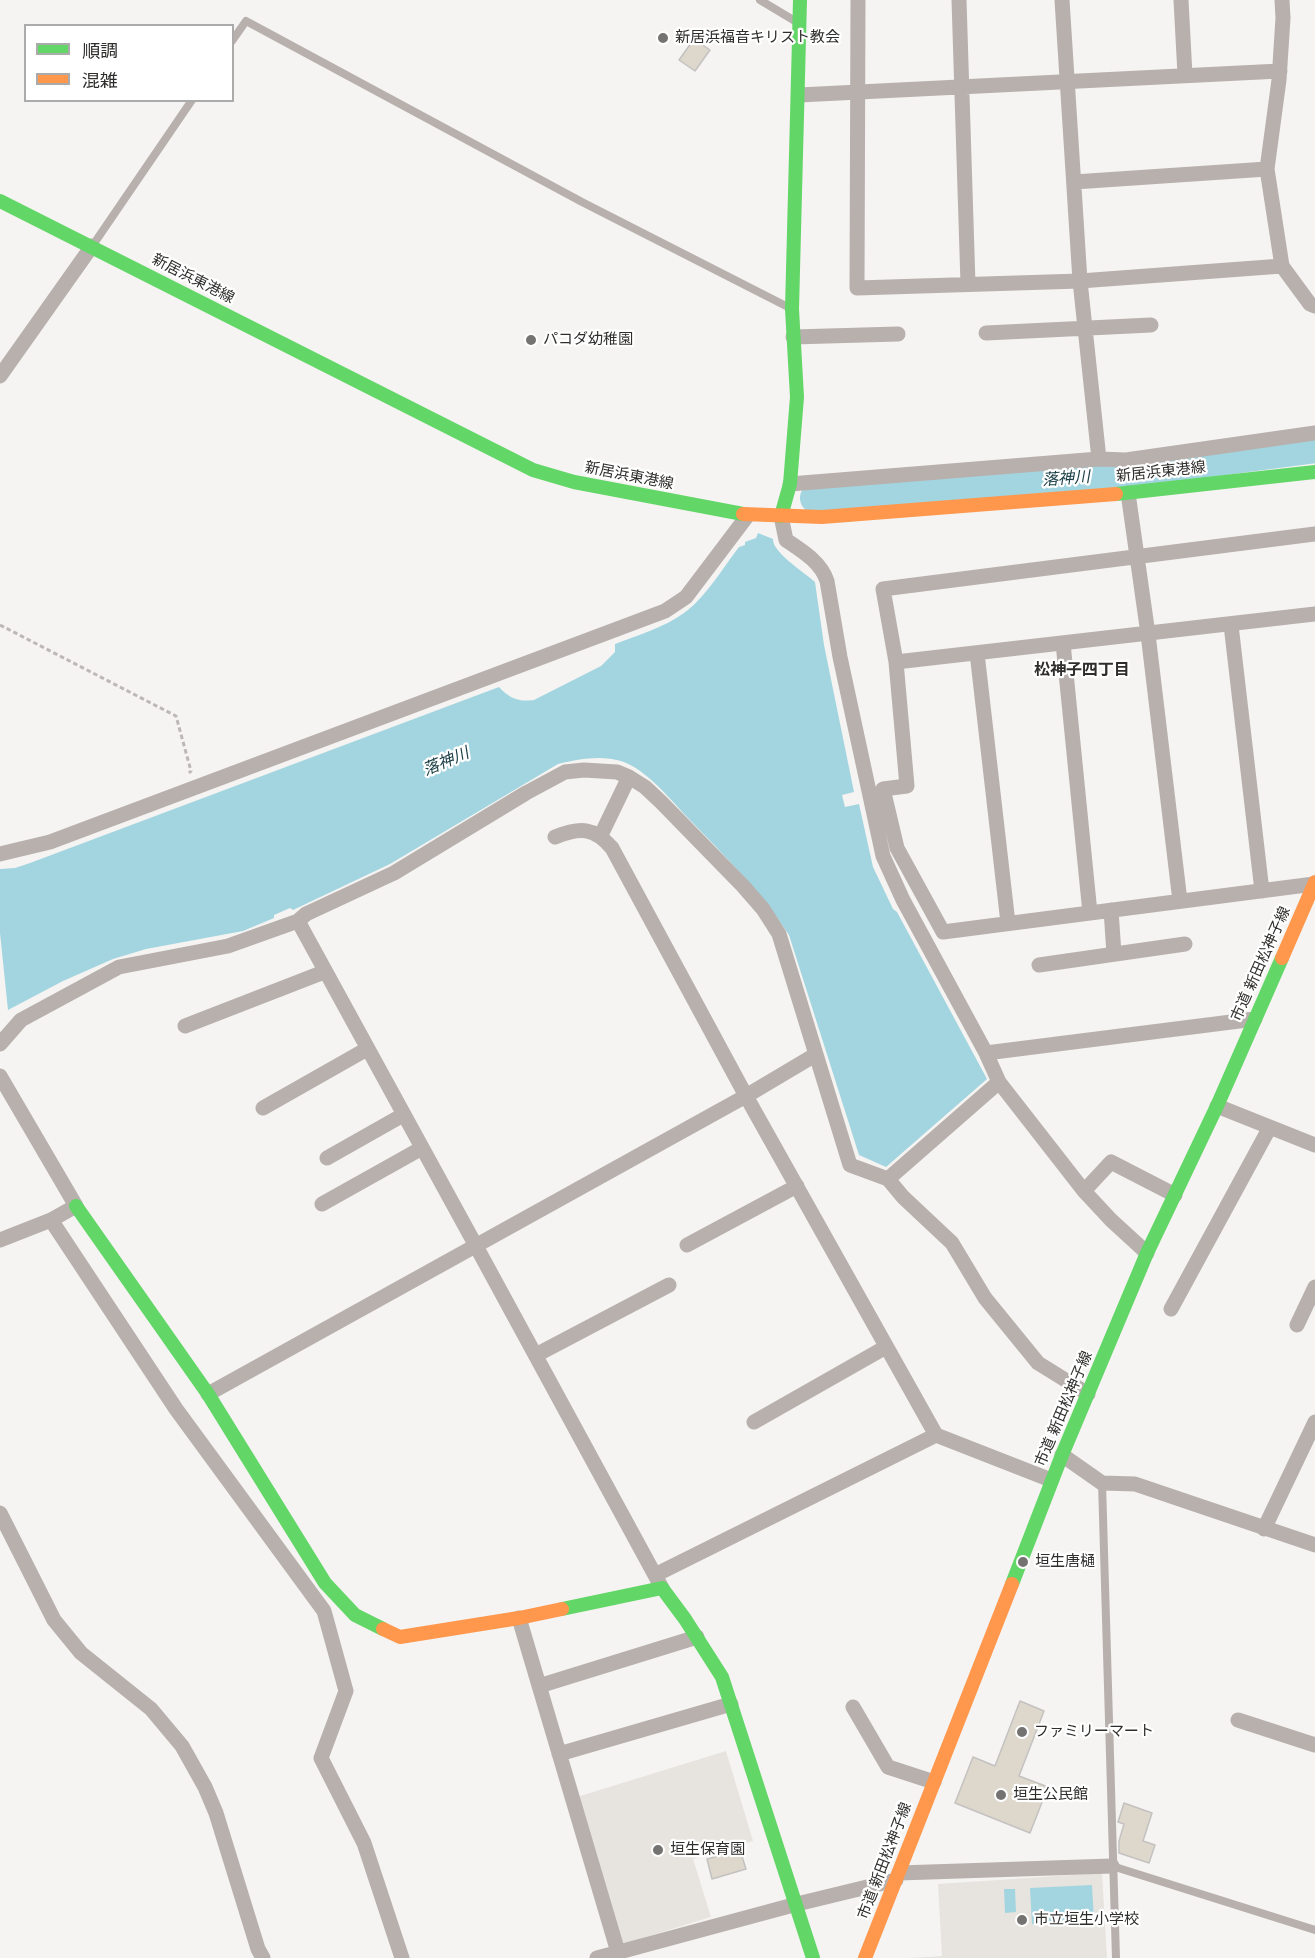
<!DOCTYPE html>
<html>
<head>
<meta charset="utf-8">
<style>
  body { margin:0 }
  #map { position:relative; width:1315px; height:1958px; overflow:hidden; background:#f5f4f2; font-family:"PT Serif","Noto Sans JP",serif }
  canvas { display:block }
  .legend { position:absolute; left:24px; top:24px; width:210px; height:78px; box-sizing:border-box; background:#fff; border:2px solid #acabab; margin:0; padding:8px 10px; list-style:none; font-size:18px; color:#2f2e2d }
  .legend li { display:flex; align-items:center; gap:12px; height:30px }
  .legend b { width:30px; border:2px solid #acabab }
</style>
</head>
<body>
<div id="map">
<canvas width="1315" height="1958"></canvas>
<ul class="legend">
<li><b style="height:8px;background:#63d668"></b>順調</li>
<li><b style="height:8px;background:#ff974d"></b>混雑</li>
</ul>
</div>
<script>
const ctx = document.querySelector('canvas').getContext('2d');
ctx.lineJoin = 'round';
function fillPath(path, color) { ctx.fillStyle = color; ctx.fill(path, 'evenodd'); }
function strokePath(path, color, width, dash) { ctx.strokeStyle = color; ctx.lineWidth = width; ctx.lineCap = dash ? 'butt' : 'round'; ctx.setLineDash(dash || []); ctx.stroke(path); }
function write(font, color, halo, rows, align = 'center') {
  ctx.font = font + ' "PT Serif","Noto Sans JP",serif'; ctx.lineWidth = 4.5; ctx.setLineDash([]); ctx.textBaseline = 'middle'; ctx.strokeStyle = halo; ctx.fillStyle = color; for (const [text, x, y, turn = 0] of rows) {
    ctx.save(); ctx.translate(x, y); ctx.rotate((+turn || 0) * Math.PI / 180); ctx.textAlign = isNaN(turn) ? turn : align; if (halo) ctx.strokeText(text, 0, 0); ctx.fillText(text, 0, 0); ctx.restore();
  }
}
fillPath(new Path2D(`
  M 726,1751 L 753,1841 L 693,1859 L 711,1917 L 623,1944 L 577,1797 Z
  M 1102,1873 L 1107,1958 L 910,1958 L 942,1956 L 938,1884 Z`), '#e7e4df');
fillPath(new Path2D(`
  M 758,533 L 773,539 C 772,552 804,572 815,582 L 824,645 L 854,792 L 842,795 L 845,807 L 859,804 L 873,867 L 893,909 L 897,912 L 987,1079 L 886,1167 L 859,1155 L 789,935 C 760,891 724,855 687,817 C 670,799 646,769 621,761 C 601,755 578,759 558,764 L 390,864 L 293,910 L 290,908 L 274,915 L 274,918 L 243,931 L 146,949 L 113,959 L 63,981 L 8,1010 L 0,933 L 0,869 L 15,868 L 30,863 L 499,687 C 510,699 519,702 534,700 L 601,666 L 615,652 L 615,644 C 638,635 663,628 684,613 C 705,598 723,568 739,547 L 745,545 L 745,542 L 756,538 Z
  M 1092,1885 L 1094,1921 L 1032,1924 L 1030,1888 Z
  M 1004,1889 L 1015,1889 L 1016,1912 L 1005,1913 Z`), '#a3d5e0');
strokePath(new Path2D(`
  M 815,498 L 1105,476 L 1315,448`), '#a3d5e0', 30);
const building = new Path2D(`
  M 694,39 L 710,50 L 695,71 L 679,60 Z
  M 1020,1701 L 1044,1711 L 1019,1776 L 1048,1787 L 1030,1833 L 955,1803 L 973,1757 L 995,1766 Z
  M 1124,1803 L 1152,1813 L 1143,1841 L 1155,1845 L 1149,1863 L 1119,1853 L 1119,1841 L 1124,1824 L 1118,1822 Z
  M 740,1850 L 746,1869 L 712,1879 L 707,1859 Z`);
fillPath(building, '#ddd7cc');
strokePath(building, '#c4c2c1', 1.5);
strokePath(new Path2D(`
  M 0,625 L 176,716 L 191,771 L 189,773`), '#bdb8b6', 3, [4.5, 3]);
strokePath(new Path2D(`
  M 760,0 L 795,21
  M 232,41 L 246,21 L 582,202 L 788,307
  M 93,245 L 192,100
  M 1102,1483 L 1116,1958
  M 1112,1866 L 1315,1930`), '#b8b0ad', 8);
strokePath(new Path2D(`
  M 959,0 L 968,284
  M 1062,0 L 1080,281 L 1282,266 L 1267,169 L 1279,80 L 1283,18 L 1282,0
  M 1181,0 L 1185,75
  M 799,95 L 1280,71
  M 1074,182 L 1267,169
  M 1282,266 L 1310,304 L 1315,306
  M 986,333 L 1151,325
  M 793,337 L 898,334
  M 0,376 L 92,246
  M 1099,459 L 1126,460 L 1315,433
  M 790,484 L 1099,459 L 1080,281 L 857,288 L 858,0
  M 1128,493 L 1148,634 L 1180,901
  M 781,516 L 786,540 C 802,551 821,562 827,581 L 840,657 L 883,856 L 903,900 L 986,1053 L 999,1082 L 1084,1191 L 1111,1220 L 1147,1253
  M 1231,625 L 1262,891
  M 1063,643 L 1090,913
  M 977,653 L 1008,923
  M 896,662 L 1315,614
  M 601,835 L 629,777 L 645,787 L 661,802 L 743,886 L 763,909 L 779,934 L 850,1165 L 888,1179 L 999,1082
  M 555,837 C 580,827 594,827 612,848 L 746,1096 L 936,1435 L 655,1575
  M 0,854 L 50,842 L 665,611 L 686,597 L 748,515
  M 1314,884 L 943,932 L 897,848 L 883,789 L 907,786 L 896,662 L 883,589 L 1315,534
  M 1111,910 L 1114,954
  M 298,921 L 306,914 L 394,873 L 526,793 L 565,772 L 584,770 L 617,772 L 629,777
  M 1039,965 L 1185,944
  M 185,1026 L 324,972
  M 0,1044 L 21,1020 L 119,967 L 228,946 L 298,921 L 476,1246 L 662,1588
  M 986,1053 L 1255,1019
  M 0,1076 L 76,1206 L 51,1220
  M 1217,1106 L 1315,1145
  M 263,1108 L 367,1049
  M 327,1158 L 403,1115
  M 888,1179 L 903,1197 L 952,1243 L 985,1298 L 1038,1363 L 1088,1394
  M 1084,1191 L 1111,1162 L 1175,1195
  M 322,1204 L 422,1148
  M 0,1240 L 51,1220 L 176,1409 L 324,1611 L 346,1691 L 321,1758 L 364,1843 L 402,1958
  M 687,1245 L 797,1186
  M 1171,1309 L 1270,1127
  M 1297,1325 L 1315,1287
  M 536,1355 L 669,1285
  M 208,1394 L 746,1096 L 815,1055
  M 754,1422 L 886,1347
  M 936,1435 L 1051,1480
  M 1062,1455 L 1102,1483 L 1135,1484 L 1315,1545
  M 0,1513 L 54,1620 L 81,1653 L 151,1709 L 182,1746 L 205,1787 L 216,1813 L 258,1949 L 263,1958
  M 1264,1529 L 1315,1422
  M 519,1618 L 618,1952
  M 539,1686 L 697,1637
  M 853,1707 L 888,1767 L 934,1782
  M 1238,1720 L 1315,1745
  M 559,1754 L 731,1704
  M 899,1873 L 1112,1866
  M 597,1958 L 797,1904 L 896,1880`), '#b8b0ad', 15);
strokePath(new Path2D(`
  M 0,201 L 533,470 L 574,482 L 743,514
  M 1116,494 L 1315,472
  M 781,516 L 790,484 L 797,397 L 792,309 L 800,0
  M 76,1206 L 208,1394 L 325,1583 L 355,1615 L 383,1629
  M 1012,1584 L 1062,1455 L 1147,1253 L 1217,1106 L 1282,958
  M 562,1609 L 662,1588 L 685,1619 L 722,1677 L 813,1958`), '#63d668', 14);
strokePath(new Path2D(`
  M 743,514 L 822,517 L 1116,494
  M 1282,958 L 1315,882
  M 383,1629 L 400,1637 L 519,1618 L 562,1609
  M 865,1958 L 1012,1584`), '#ff974d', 14);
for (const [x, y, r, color] of [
  [663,38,6,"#747372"],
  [531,340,6,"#747372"],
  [1023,1562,6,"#747372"],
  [1022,1732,6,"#747372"],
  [1001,1795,6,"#747372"],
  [658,1850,6,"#747372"],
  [1022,1920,6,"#747372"]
]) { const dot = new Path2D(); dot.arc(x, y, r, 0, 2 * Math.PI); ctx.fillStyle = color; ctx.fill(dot); strokePath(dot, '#fff', 2); }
write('15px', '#2f2e2d', '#fff', [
  ["新居浜福音キリスト教会",675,38],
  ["パコダ幼稚園",543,340],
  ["垣生唐樋",1035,1562],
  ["ファミリーマート",1034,1732],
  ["垣生公民館",1013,1795],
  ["垣生保育園",670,1850],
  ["市立垣生小学校",1034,1920]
], 'left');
write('15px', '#2f2e2d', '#fff', [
  ["新居浜東港線",193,279,27],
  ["新居浜東港線",1161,472,-6],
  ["新居浜東港線",629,476,11],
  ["市道 新田松神子線",1261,964,-66],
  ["市道 新田松神子線",1064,1409,-67],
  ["市道 新田松神子線",885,1861,-69]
]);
write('italic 16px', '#1d4048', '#fff', [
  ["落神川",1066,479,-4],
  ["落神川",446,762,-23]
]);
write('bold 16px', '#2f2e2d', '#fff', [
  ["松神子四丁目",1082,670]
]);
</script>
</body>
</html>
